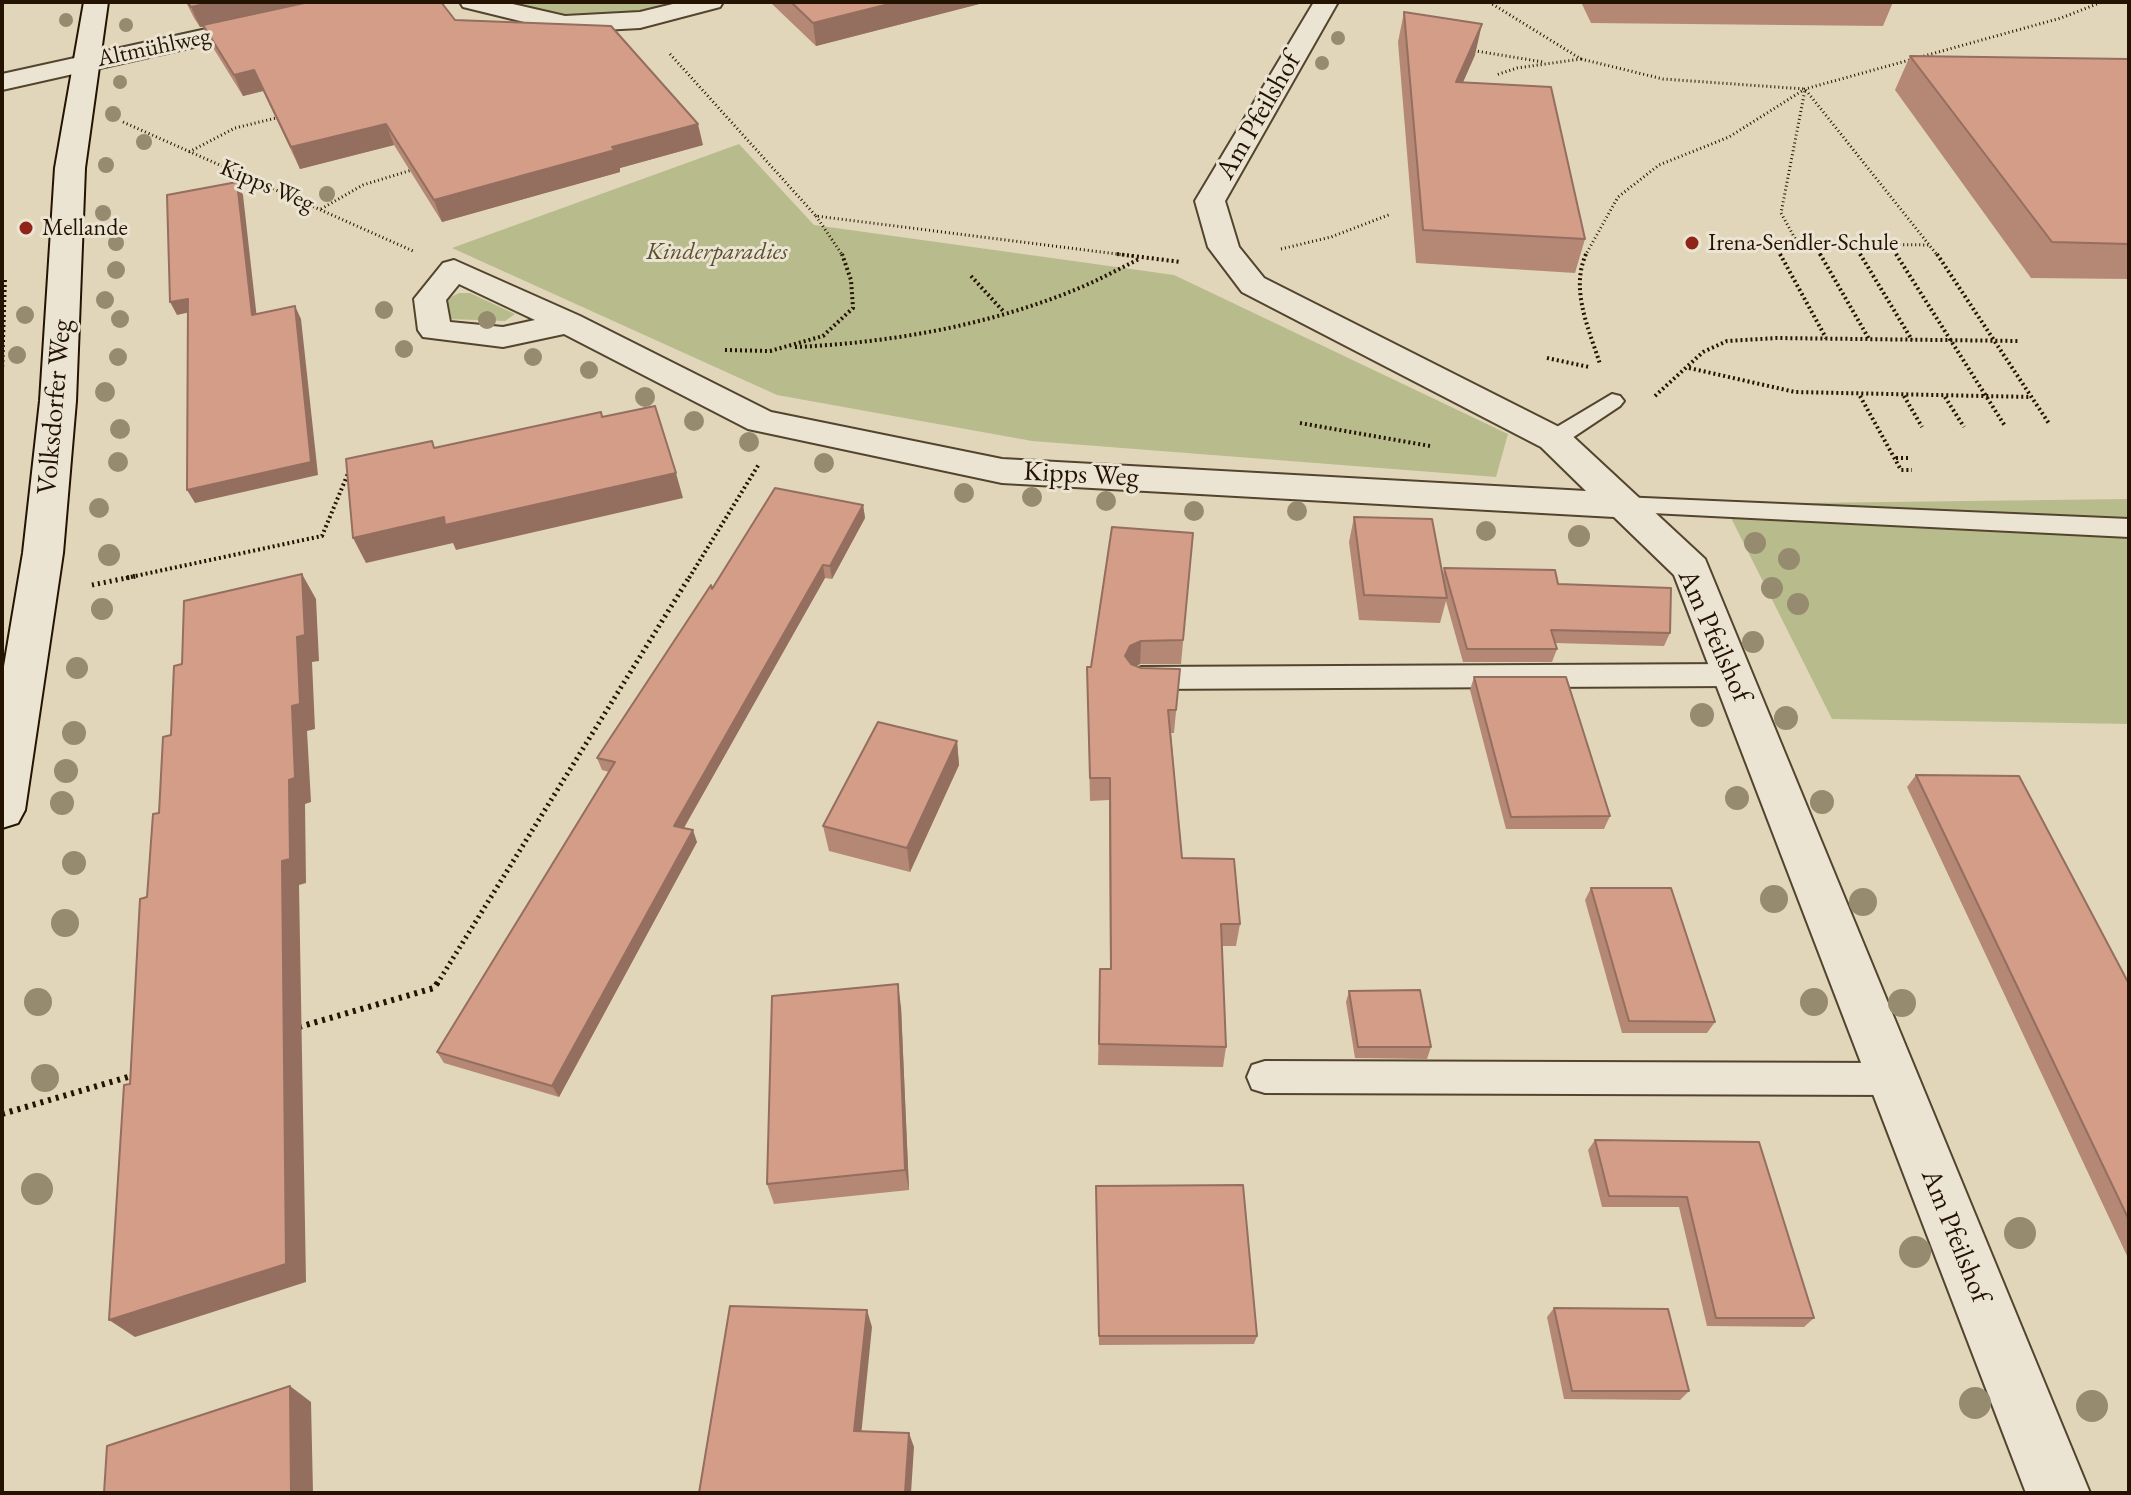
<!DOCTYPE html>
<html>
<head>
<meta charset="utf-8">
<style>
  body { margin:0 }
  #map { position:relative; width:2131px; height:1495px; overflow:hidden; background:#e1d6ba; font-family:"EB Garamond",serif }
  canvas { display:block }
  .frame { position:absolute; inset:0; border:4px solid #241300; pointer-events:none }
</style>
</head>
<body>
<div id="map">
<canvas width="2131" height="1495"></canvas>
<div class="frame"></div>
</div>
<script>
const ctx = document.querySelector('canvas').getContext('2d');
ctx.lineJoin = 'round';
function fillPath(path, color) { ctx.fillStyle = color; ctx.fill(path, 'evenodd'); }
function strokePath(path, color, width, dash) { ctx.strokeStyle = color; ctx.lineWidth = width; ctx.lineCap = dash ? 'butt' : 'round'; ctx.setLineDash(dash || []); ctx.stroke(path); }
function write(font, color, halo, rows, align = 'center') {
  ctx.font = font + ' "EB Garamond",serif'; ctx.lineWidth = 6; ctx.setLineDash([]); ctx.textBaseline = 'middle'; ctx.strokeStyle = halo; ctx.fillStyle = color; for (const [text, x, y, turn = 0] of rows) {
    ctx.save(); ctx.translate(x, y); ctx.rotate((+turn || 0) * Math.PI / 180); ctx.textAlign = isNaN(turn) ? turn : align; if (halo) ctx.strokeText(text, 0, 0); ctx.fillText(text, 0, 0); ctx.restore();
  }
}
fillPath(new Path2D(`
  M 505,2 L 684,2 C 634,21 554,23 505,2 Z
  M 739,144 L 814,225 L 1174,275 L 1508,434 L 1496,477 L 1032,441 L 777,395 L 452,248 Z
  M 459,293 L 470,293 L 515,314 L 505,321 L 447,319 L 435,305 Z
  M 2129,499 L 2129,724 L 1832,719 L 1724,504 Z`), '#b8bc8c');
const lane = new Path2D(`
  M 1612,394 L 1620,396 L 1624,401 L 1620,406 L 1563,444 L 1545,444 L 1542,439 L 1545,434 Z
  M 1621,497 L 2129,519 L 2129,537 L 1612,511 L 1608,505 L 1612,499 Z
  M 1733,664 L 1743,668 L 1747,675 L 1743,682 L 1733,686 L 1141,689 L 1131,685 L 1127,678 L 1131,671 L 1141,667 Z
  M 1265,1061 L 1892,1063 L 1905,1067 L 1910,1079 L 1905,1091 L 1892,1095 L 1265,1093 L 1252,1089 L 1247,1077 L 1252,1065 Z`);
const street = new Path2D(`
  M 329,2 L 375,2 L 363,9 L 2,90 L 2,74 Z
  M 460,2 L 504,2 L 565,16 L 640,12 L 681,2 L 723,2 L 720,7 L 640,28 L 565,32 L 463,7 Z
  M 1314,2 L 1338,2 L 1225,201 L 1239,247 L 1264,278 L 1567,431 L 1705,559 L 2090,1493 L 2026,1493 L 1674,575 L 1614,517 L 1002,483 L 748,429 L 564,334 L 503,347 L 423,337 L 418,330 L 414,299 L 443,263 L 454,260 L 580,316 L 771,412 L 1002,459 L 1586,491 L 1541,447 L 1242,292 L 1208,247 L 1195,201 ZM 459,284 L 535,320 L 503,327 L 450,322 L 446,300 Z`);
const secondary = new Path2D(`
  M 84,2 L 108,2 L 85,168 L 76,401 L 63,553 L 25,810 L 18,823 L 2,828 L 2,678 L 23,553 L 40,401 L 55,168 Z`);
strokePath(lane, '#53442e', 4);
strokePath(street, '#53442e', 4);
strokePath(secondary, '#241300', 4);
strokePath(new Path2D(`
  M 1489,2 L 1581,59 L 1517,68 L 1496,75
  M 1470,50 L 1543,62
  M 670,54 L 816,216 L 1133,256
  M 1581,59 L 1663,79 L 1805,89 L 1938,256
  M 123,122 L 413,251
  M 189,152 L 235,128 L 280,117
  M 321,209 L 363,185 L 415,169
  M 816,216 L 843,256
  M 1797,242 L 1781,213 L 1805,90
  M 1814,243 L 1821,256
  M 1854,244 L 1861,256
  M 1890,244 L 1898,256
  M 1281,249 L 1331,237 L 1391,214
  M 1585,256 L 1618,197 L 1659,165 L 1729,137 L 1805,89 L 2061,18 L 2102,2
  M 1781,256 L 1774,243 L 1931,245`), '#241300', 3, [1, 3]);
strokePath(new Path2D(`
  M 1117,254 L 1181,262
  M 1586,254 C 1570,290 1589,329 1600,364
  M 1780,254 L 1826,338
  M 1820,254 L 1869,339
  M 1860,254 L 1912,340
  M 1896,254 L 2005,426
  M 1937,254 L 2050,425
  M 971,276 L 1003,311
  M 795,347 C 888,343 985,326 1072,291 C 1095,282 1117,270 1139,259
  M 725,350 L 770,351 L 823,336 L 853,308 L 851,280 L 842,254
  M 1547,358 L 1589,367
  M 1689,368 L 1795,392 L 2031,397
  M 2,372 L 5,278
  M 1655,396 L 1703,352 L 1727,341 L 1777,338 L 2019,341
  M 1860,396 L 1901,470 L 1912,470
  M 1904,396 L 1922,427
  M 1945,397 L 1964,427
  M 1300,423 L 1430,446
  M 1896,458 L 1911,458
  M 126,578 L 322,536 L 349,471
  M 689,578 L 759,464`), '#241300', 4, [2, 3]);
strokePath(new Path2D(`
  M 92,585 L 136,576
  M 437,984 L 690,576`), '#241300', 5, [2, 4]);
strokePath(new Path2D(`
  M 299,1027 L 434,988 L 438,982
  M 2,1114 L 135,1075`), '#241300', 6, [3, 5]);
fillPath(lane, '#ece4d2');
fillPath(street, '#ece4d2');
fillPath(secondary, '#ece4d2');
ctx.fillStyle = '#968b6f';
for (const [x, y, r] of [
  [66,20,7],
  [126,25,7],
  [1338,38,7],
  [1322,63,7],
  [120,82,7],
  [113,114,8],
  [144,142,8],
  [106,165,8],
  [327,194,8],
  [103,213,8],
  [116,243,8],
  [116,270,9],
  [105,300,9],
  [384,310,9],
  [25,315,9],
  [120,319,9],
  [487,320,9],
  [404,349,9],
  [17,355,9],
  [118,357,9],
  [533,357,9],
  [589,370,9],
  [105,392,10],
  [645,397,10],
  [694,421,10],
  [120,429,10],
  [749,442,10],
  [118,462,10],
  [824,463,10],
  [964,493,10],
  [1032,497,10],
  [1106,501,10],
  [99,508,10],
  [1194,511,10],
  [1297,511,10],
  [1486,531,10],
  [1579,536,11],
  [1755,543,11],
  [109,555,11],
  [1789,559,11],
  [1772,588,11],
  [1798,604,11],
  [102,609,11],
  [1753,642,11],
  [77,668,11],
  [1702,715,12],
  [1786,718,12],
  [74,733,12],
  [66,771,12],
  [1737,798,12],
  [1822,802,12],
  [62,803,12],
  [74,863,12],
  [1774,899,14],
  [1863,902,14],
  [65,923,14],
  [38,1002,14],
  [1814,1002,14],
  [1902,1003,14],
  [45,1078,14],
  [37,1189,16],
  [2020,1233,16],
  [1915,1252,16],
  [1975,1403,16],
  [2092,1406,16]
]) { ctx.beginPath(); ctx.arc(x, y, r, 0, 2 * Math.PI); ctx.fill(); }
fillPath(new Path2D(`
  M 186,2 L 441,2 L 455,20 L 703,145 L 620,168 L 620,172 L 442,222 L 394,145 L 300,169 L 263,91 L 243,96 L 212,46 L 203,27 L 200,27 L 194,18 Z
  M 770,2 L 987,2 L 816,46 Z
  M 1581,2 L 1893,2 L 1883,26 L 1591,23 Z
  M 1404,12 L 1475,55 L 1463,82 L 1585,239 L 1575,273 L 1416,263 L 1398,42 Z
  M 1910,56 L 2129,59 L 2129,279 L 2031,278 L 1895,90 Z
  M 863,505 L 865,518 L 832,579 L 825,578 L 684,828 L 697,842 L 559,1097 L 444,1063 L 437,1052 L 609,772 L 602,770 L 597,758 L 712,589 Z
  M 1354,517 L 1443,574 L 1444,568 L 1558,584 L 1670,633 L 1664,646 L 1555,643 L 1557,649 L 1552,662 L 1463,662 L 1446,601 L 1440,623 L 1359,620 L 1349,542 Z
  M 1193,533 L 1181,664 L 1140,664 L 1136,666 L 1141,668 L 1180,669 L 1174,733 L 1171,733 L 1182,858 L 1240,924 L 1236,946 L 1222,946 L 1226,1047 L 1223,1067 L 1098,1065 L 1100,969 L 1110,969 L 1109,800 L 1090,801 L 1087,667 L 1091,667 Z
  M 1474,677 L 1610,816 L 1604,829 L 1506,829 L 1470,690 Z
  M 957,741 L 959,765 L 910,872 L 829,851 L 823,826 Z
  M 1916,775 L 2129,984 L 2129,1260 L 1907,787 Z
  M 1591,888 L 1715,1022 L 1707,1033 L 1622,1033 L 1585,900 Z
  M 1349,991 L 1431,1047 L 1427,1059 L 1355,1058 L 1346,1002 Z
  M 901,1007 L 909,1190 L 774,1204 L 767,1184 Z
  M 1595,1140 L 1759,1142 L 1814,1318 L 1804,1327 L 1707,1326 L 1679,1207 L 1602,1207 L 1588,1150 Z
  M 1096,1197 L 1257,1336 L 1254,1344 L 1099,1345 Z
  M 1554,1308 L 1689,1391 L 1680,1400 L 1564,1399 L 1547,1317 Z`), '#b58775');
fillPath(new Path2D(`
  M 214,2 L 315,2 L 200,27 L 191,7 Z
  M 897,2 L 987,2 L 816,46 L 813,23 Z
  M 1482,24 L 1475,55 L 1449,114 L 1456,82 Z
  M 254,70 L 263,91 L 243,96 L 234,75 Z
  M 386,124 L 394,145 L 300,169 L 291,147 Z
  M 698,124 L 703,145 L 620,168 L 620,172 L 442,222 L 434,200 L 612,147 Z
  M 237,182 L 243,195 L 258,328 L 252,315 Z
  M 188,299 L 195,311 L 177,315 L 170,302 Z
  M 295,306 L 301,319 L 318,475 L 195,503 L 187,490 Z
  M 676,473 L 683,498 L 456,550 L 453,543 L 366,563 L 353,538 L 444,517 Z
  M 863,505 L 865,518 L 832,579 L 830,566 Z
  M 823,565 L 825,578 L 678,838 L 674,826 Z
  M 302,574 L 316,599 L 319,661 L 312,662 L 315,729 L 307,731 L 311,802 L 305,804 L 306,883 L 299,885 L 306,1282 L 135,1337 L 109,1320 L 282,861 L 289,780 L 292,706 Z
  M 1141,641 L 1140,664 L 1128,670 L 1125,656 L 1130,646 Z
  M 957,741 L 959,765 L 910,872 L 907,848 Z
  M 693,830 L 697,842 L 559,1097 L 552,1086 Z
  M 898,984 L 901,1007 L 909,1190 L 905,1170 Z
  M 867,1310 L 872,1327 L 860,1446 L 854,1431 Z
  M 290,1386 L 311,1402 L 313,1493 L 291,1493 Z
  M 909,1433 L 914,1447 L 911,1493 L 905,1493 Z`), '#946e5f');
const building = new Path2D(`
  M 187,2 L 214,2 L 191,7 Z
  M 309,2 L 441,2 L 455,20 L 611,26 L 698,124 L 612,147 L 615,150 L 434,200 L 386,124 L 291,147 L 254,70 L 234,75 L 203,25 Z
  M 791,2 L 897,2 L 813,23 Z
  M 1404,12 L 1482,24 L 1456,82 L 1551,87 L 1585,239 L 1423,230 Z
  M 1910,56 L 2129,59 L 2129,244 L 2052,242 Z
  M 237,182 L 252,315 L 295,306 L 311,462 L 187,490 L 188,299 L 170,302 L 167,195 Z
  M 655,406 L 676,473 L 445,525 L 444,517 L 353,538 L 346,459 L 432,441 L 434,448 L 601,412 L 602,417 Z
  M 775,488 L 863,505 L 830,566 L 823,565 L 674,826 L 693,830 L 552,1086 L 437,1052 L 615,762 L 597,758 L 711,585 L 712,589 Z
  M 1354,517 L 1432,519 L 1447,598 L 1364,595 Z
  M 1112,527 L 1193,533 L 1183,640 L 1141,641 L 1130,646 L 1125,656 L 1131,664 L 1141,668 L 1180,669 L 1176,710 L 1168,710 L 1182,858 L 1234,859 L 1240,924 L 1221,924 L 1226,1047 L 1099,1044 L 1100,969 L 1111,969 L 1110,778 L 1090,778 L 1087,667 L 1091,667 Z
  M 1444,568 L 1555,570 L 1558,584 L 1671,588 L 1670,633 L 1551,630 L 1557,649 L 1467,649 Z
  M 302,574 L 305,635 L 297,637 L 300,704 L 292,706 L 295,778 L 289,780 L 290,859 L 282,861 L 286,1264 L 109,1320 L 124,1085 L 130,1084 L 140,899 L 147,897 L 153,814 L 159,813 L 163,737 L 171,735 L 174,666 L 182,664 L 184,601 Z
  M 1474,677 L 1566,677 L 1610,816 L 1511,817 Z
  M 878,722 L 957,741 L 907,848 L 823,826 Z
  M 1916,775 L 2019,776 L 2129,984 L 2129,1220 Z
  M 1591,888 L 1671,888 L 1715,1022 L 1629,1021 Z
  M 898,984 L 905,1170 L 767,1184 L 772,996 Z
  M 1420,990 L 1431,1047 L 1358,1047 L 1349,991 Z
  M 1595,1140 L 1759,1142 L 1814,1318 L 1716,1318 L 1687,1197 L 1609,1196 Z
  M 1243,1185 L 1257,1336 L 1099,1336 L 1096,1186 Z
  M 730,1306 L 867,1310 L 854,1431 L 909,1433 L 905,1493 L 699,1493 Z
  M 1554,1308 L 1668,1309 L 1689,1391 L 1572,1391 Z
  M 290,1386 L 291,1493 L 104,1493 L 107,1446 Z`);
fillPath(building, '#d39d88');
strokePath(building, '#946e5f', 2);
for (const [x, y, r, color] of [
  [26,228,8,"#8f2418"],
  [1692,243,8,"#8f2418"]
]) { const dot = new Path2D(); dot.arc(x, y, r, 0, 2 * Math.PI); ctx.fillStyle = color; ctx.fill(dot); strokePath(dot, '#ece4d2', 3); }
write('24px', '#241300', '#ece4d2', [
  ["Altmühlweg",154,48,-12],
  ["Kipps Weg",267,186,23]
]);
write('24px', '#241300', '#ece4d2', [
  ["Mellande",42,228],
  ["Irena-Sendler-Schule",1708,243]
], 'left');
write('italic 24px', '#584e31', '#ece4d2', [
  ["Kinderparadies",717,252]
]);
write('28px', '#241300', '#ece4d2', [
  ["Am Pfeilshof",1259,116,-60],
  ["Volksdorfer Weg",55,407,-85],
  ["Kipps Weg",1081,475,3],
  ["Am Pfeilshof",1714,636,66],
  ["Am Pfeilshof",1955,1236,68]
]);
</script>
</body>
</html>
